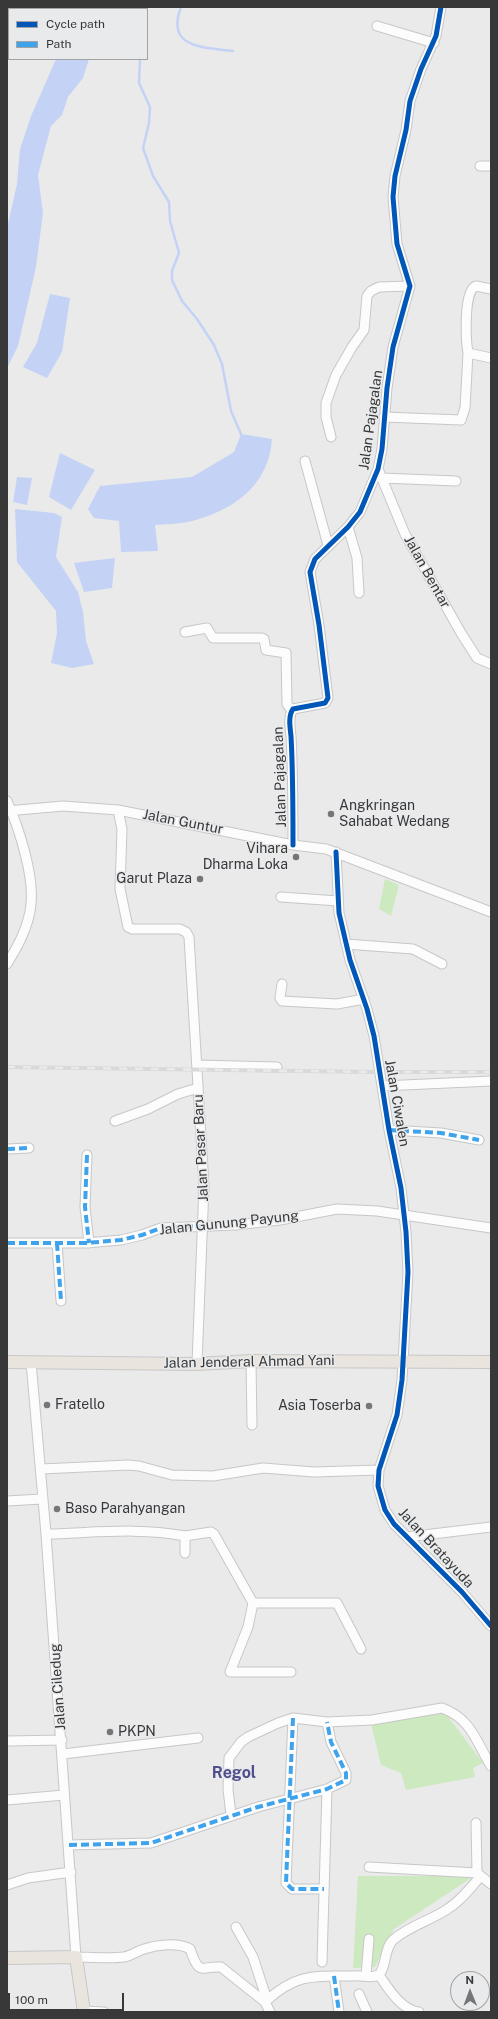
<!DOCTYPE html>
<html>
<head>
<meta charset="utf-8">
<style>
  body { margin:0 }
  #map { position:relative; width:498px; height:2019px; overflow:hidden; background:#eaeaeb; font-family:"Public Sans",sans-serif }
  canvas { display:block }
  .frame { position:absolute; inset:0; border:8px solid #383839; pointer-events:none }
  .legend { position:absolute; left:8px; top:8px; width:140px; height:52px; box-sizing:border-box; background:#e9eaec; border:1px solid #a2a3a4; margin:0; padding:5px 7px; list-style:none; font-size:12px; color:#383839 }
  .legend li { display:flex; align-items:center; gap:8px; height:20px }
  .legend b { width:20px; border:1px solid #a2a3a4 }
  .north { position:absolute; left:450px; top:1971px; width:40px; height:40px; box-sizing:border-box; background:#e9eaec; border:1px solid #a2a3a4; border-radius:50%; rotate:359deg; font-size:11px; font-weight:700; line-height:16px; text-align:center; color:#383839 }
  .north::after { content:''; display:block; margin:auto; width:14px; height:18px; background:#767677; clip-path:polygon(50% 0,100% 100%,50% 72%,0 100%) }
  .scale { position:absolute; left:8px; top:1993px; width:116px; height:18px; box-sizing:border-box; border:2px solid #383839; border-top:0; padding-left:5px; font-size:12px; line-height:14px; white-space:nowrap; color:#383839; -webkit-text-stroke:3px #e9eaec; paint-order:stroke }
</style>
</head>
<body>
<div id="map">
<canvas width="498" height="2019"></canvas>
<div class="frame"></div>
<ul class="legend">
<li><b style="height:5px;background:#0057b8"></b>Cycle path</li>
<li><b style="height:5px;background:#3fa3ec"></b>Path</li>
</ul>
<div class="north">N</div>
<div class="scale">100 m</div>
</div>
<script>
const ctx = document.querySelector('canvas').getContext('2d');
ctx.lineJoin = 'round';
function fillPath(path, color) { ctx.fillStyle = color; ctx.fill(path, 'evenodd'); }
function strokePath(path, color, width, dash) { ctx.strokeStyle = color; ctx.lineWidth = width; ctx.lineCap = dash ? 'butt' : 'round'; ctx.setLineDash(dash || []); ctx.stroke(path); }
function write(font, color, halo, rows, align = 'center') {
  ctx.font = font + ' "Public Sans",sans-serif'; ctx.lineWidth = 3; ctx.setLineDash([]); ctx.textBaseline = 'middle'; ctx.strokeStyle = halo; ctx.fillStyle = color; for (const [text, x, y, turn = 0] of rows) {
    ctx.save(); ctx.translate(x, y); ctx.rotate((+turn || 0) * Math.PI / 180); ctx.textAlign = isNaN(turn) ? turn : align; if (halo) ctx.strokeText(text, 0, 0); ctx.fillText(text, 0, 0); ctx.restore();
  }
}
fillPath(new Path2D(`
  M 385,879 L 399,885 L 391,916 L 379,909 Z
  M 444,1711 L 483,1763 L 473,1768 L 475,1777 L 406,1790 L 401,1773 L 381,1765 L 371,1724 Z
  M 358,1876 L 474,1876 L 394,1929 L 375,1967 L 353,1968 Z`), '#cde9bf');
fillPath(new Path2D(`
  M 56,59 L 89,59 L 83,78 L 68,97 L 62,115 L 51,126 L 38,175 L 43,213 L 36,267 L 18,346 L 7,368 L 7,228 L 17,184 L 20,149 L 31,116 Z
  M 50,294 L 70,298 L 62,352 L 47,378 L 23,367 L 37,343 Z
  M 241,434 L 272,439 C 269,487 231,512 188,522 C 177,524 166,524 155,525 L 158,551 L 121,552 L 119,521 L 94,518 L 88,509 L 100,486 L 192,477 L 234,452 Z
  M 60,453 L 95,470 L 71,510 L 49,497 Z
  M 17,477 L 32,478 L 27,505 L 13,502 Z
  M 15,509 L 54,513 L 62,517 L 56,557 L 78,592 L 83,612 L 86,641 L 94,664 L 72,668 L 51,663 L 57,633 L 56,611 L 17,562 Z
  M 115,558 L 112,588 L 84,592 L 74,563 Z`), '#c4d3f5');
strokePath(new Path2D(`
  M 181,7 C 165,49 204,47 233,51
  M 140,59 L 139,83 L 150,107 L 149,123 L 143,148 L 153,176 L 169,202 L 170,221 L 179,253 L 172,271 L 172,280 L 182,301 L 197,319 L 214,345 L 222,364 L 231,411 L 241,434`), '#c4d3f5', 2.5);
const minor = new Path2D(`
  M 377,26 L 434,43
  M 480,166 L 491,166
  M 468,353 C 466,341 463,291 476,286 L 491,289
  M 384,417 L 461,420 L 465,408 L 468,353 L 491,358
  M 331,437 L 326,417 L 326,403 L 336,375 L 352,347 L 364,330 L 367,296 L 371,291 L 379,287 L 410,286
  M 305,461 L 328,545
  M 378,469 L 405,534 L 461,633 L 477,658 L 491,664
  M 382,478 L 456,481
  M 348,527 L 357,558 L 359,593
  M 185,632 L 207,628 L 213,638 L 262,638 L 264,639 L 266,650 L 286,653 L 287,704 L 292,711
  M 7,801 C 19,828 34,875 31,904 C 29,926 18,946 7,964
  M 118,810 L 122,829 L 120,889 L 128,927 L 132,929 L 180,929 L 186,932 L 189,937 L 204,1186 L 197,1364
  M 7,811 L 63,806 L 118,810 L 293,845 L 326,849 L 491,912
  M 293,845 C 293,808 293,772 291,736 C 290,727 288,716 293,709 L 325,703 L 328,698 L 319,625 L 310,572 L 315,559 L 348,527 L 360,512 L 378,469 L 382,449 L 387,388 L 393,347 L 410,286 L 397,244 L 393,197 L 395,176 L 406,130 L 410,101 L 421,69 L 436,36 L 441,7
  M 336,852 L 339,913 L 350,960 L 367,1009 L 374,1036 L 389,1130 L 401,1188 L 406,1232 L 408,1272 L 402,1380 L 397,1415 L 379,1470 L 378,1486 L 385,1510 L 394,1524 L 462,1592 L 491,1626
  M 281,897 L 338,901
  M 346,944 L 413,949 L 442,964
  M 282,984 L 280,998 L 282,1001 L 337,1004 L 364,999
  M 197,1065 L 277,1067
  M 382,1086 L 491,1081
  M 115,1121 L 148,1109 L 178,1094 L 198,1088
  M 389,1130 L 441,1133 L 479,1140
  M 7,1149 L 29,1148
  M 87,1155 L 85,1207 L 89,1243
  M 7,1243 L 86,1243 L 121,1240 L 142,1235 L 161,1228 L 236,1225 L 280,1220 L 337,1209 L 377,1211 L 491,1228
  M 57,1243 L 61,1301
  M 251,1361 L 252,1425
  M 31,1362 L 46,1534 L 76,1957 C 92,1957 108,1959 124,1957 C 131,1956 137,1951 144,1949 C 156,1945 178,1942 190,1949 C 200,1977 200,1966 221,1967 L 265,2002 L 270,2012
  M 41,1469 L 128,1465 L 139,1466 L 172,1475 L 213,1476 L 263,1468 L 314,1472 L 379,1470
  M 7,1501 L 42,1499
  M 46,1534 C 92,1533 140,1527 185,1536 L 185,1553
  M 185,1536 L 211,1532 L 214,1534 L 253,1603 L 248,1627 L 230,1672 L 291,1672
  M 407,1537 L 491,1527
  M 253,1603 L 337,1603 L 361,1649
  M 293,1718 L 286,1883 L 292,1889 L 324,1889
  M 7,1741 L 62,1740
  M 63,1754 L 198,1738
  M 7,1800 L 64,1795
  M 231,1815 L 228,1789 L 229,1758 L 241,1742 L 248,1737 L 278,1723 L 293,1718 L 327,1722 L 372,1720 L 442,1708 C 472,1719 476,1742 491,1766
  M 476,1823 L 477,1873
  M 69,1845 L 151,1843 L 258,1807 L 327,1789 L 346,1780 L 346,1773 L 331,1742 L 327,1722
  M 369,1867 L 477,1873 L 491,1884
  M 7,1885 L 28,1878 L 71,1872
  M 236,1927 L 253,1957 L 267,2000
  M 322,1962 L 327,1789
  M 379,1975 C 388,1988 401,2010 419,2012
  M 334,1976 L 339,2012
  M 366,1976 L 369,1939
  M 359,1994 L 367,2012
  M 265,2002 C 296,1973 314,1976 354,1976 C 362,1975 371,1979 378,1975 C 386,1971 384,1948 393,1940 C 409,1926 429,1921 446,1910 C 460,1902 470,1888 481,1876
  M 84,2011 L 104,2012`);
const major = new Path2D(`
  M 7,1362 L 197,1364 L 251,1361 L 491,1362
  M 7,1958 L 76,1957 L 84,2012`);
strokePath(minor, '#c7c7c8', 11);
strokePath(major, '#c8c8c9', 14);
strokePath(minor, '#fcfcfc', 9);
strokePath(major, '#e9e4dd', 12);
const rail = new Path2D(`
  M 7,1067 L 373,1072
  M 388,1072 L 491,1072`);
strokePath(rail, '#d8d9d9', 4);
strokePath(rail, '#e9eaec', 2.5, [8]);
strokePath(new Path2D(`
  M 389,1130 L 441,1133 L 479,1140
  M 7,1149 L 29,1148
  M 87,1155 L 85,1207 L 89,1243
  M 7,1243 L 86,1243 L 121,1240 L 142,1235 L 161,1228 L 203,1226
  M 57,1243 L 61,1301
  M 293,1718 L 286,1883 L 292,1889 L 324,1889
  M 69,1845 L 151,1843 L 258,1807 L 327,1789 L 346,1780 L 346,1773 L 331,1742 L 327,1722
  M 334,1976 L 339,2012`), '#3fa3ec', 4, [8, 4]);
strokePath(new Path2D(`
  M 293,845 C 293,808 293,772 291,736 C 290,727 288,716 293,709 L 325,703 L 328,698 L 319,625 L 310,572 L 315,559 L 348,527 L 360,512 L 378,469 L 382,449 L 387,388 L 393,347 L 410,286 L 397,244 L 393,197 L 395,176 L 406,130 L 410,101 L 421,69 L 436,36 L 441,7
  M 336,852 L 339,913 L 350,960 L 367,1009 L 374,1036 L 389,1130 L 401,1188 L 406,1232 L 408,1272 L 402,1380 L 397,1415 L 379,1470 L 378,1486 L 385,1510 L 394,1524 L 462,1592 L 491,1626`), '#0057b8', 5);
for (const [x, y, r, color] of [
  [331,814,4,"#767677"],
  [296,857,4,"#767677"],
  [200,879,4,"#767677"],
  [47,1405,4,"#767677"],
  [369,1406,4,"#767677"],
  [57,1509,4,"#767677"],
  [110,1732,4,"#767677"]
]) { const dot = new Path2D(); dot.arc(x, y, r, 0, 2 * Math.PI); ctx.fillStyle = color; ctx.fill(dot); strokePath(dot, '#e9eaec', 1.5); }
write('14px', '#383839', '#e9eaec', [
  ["Jalan Pajagalan",371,420,-82],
  ["Jalan Bentar",427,572,61],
  ["Jalan Pajagalan",280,777,-92],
  ["Jalan Guntur",183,822,11],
  ["Jalan Ciwalen",397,1103,80],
  ["Jalan Pasar Baru",201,1148,-93],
  ["Jalan Gunung Payung",229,1223,-6],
  ["Jalan Jenderal Ahmad Yani",249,1362,-1],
  ["Jalan Bratayuda",436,1548,47],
  ["Jalan Ciledug",58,1687,-94]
]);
write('14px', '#383839', '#e9eaec', [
  ["Angkringan",339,806],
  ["Sahabat Wedang",339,822],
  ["Vihara",288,849,"right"],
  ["Dharma Loka",288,865,"right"],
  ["Garut Plaza",192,879,"right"],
  ["Fratello",55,1405],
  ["Asia Toserba",361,1406,"right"],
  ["Baso Parahyangan",65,1509],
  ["PKPN",118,1732]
], 'left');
write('bold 16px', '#524f8d', '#e9eaec', [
  ["Regol",234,1773]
]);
</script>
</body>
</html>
